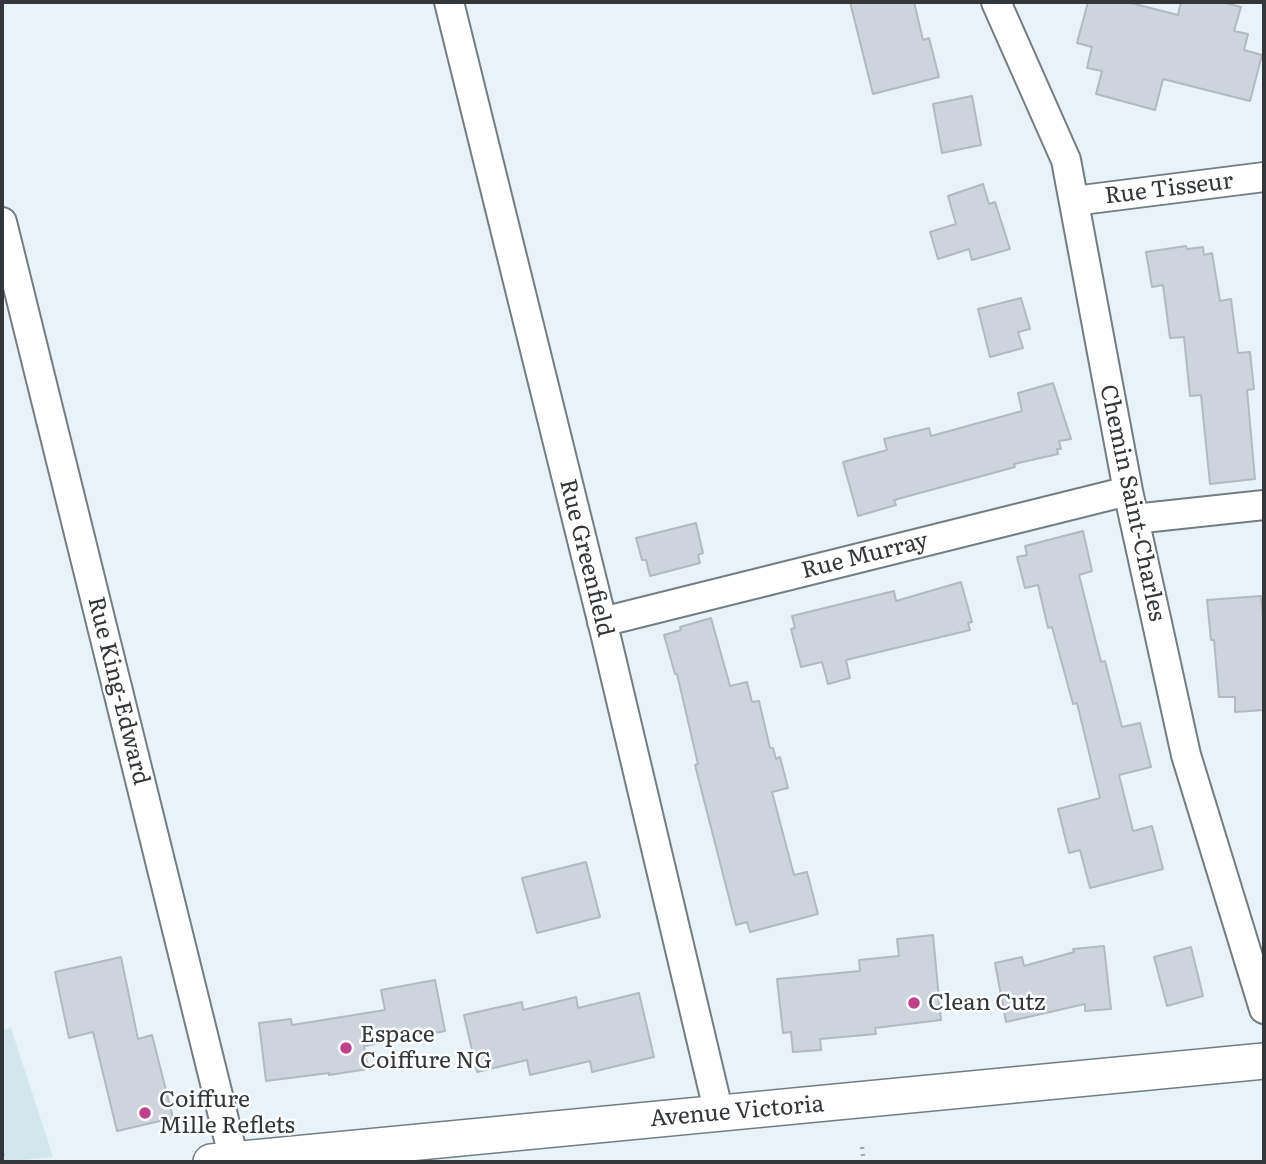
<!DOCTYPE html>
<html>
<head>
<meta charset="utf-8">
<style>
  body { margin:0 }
  #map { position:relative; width:1266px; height:1164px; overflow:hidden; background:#e7f3f8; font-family:Literata,serif }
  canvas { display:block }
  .frame { position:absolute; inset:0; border:4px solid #333739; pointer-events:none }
</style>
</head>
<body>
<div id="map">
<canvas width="1266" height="1164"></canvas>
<div class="frame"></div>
</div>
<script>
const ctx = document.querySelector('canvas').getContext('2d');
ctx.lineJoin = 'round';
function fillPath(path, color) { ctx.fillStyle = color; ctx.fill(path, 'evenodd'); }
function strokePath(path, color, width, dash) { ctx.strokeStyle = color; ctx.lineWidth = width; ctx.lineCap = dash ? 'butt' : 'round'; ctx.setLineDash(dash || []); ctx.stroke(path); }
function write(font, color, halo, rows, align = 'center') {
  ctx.font = font + ' Literata,serif'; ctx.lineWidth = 5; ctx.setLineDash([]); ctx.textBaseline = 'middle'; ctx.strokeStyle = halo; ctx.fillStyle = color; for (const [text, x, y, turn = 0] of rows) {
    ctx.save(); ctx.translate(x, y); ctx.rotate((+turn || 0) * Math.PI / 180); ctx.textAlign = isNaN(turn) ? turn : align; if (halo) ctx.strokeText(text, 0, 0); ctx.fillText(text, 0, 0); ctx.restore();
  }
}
fillPath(new Path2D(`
  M 11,1028 L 53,1157 L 2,1162 L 2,1030 Z`), '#d2e6ee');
const building = new Path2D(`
  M 850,2 L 914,2 L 923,40 L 929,38 L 939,77 L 873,94 Z
  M 1088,2 L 1127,2 L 1178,15 L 1181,2 L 1222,2 L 1241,7 L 1234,31 L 1248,34 L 1244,50 L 1262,55 L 1250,101 L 1163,79 L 1155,110 L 1096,94 L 1102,71 L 1087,68 L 1092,47 L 1077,43 Z
  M 972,96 L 981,145 L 942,153 L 933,104 Z
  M 983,184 L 989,204 L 995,202 L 1010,249 L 972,260 L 969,249 L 938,259 L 930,232 L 956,224 L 948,196 Z
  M 1186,246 L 1187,249 L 1203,247 L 1204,255 L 1212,253 L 1220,301 L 1231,299 L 1238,353 L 1250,352 L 1254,389 L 1247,390 L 1255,479 L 1210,484 L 1201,395 L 1190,396 L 1184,337 L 1170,338 L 1163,285 L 1152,287 L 1146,252 Z
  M 1021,298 L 1030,329 L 1018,332 L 1023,348 L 990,357 L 978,309 Z
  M 1053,383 L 1071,439 L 1059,441 L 1061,449 L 1057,449 L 1058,454 L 1014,464 L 1015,467 L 894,500 L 896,505 L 858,516 L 843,462 L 887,450 L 884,439 L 929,428 L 931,436 L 1022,411 L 1018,393 Z
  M 696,523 L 703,553 L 698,555 L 700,563 L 650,576 L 646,560 L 642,560 L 636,538 Z
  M 1083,531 L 1092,571 L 1079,575 L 1101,662 L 1105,661 L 1122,727 L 1140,723 L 1151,767 L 1119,775 L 1133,831 L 1152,826 L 1163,869 L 1090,888 L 1080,850 L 1069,853 L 1058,809 L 1100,798 L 1077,703 L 1073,704 L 1052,627 L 1048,628 L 1038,585 L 1025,588 L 1017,557 L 1027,555 L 1025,546 Z
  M 961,582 L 972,622 L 968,623 L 970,630 L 846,660 L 850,678 L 828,684 L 822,662 L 801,667 L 791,629 L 795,628 L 792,616 L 894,591 L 896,601 Z
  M 1261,596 L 1264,630 L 1264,710 L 1235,712 L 1235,697 L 1219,697 L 1214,640 L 1211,640 L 1207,600 Z
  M 711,618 L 730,686 L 747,682 L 752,702 L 759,701 L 770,748 L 773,748 L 776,759 L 780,757 L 788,788 L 772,792 L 794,875 L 807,872 L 818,914 L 750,932 L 747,922 L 736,925 L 695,765 L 698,764 L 677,674 L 675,674 L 664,635 L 681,630 L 680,627 Z
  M 586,862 L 600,917 L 537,933 L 522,878 Z
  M 933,935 L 941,1020 L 875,1028 L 876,1034 L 820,1039 L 821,1050 L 793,1052 L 791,1032 L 783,1033 L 777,979 L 860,971 L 859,960 L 899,956 L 897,939 Z
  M 1104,946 L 1111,1009 L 1085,1011 L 1085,1004 L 1006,1022 L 995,963 L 1022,957 L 1024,966 L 1074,952 L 1073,949 Z
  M 1191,947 L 1203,996 L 1167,1006 L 1154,957 Z
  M 121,957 L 138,1039 L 152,1035 L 173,1118 L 117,1131 L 93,1032 L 69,1038 L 55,972 Z
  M 435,980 L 445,1031 L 364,1046 L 368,1069 L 329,1075 L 329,1073 L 266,1081 L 259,1023 L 291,1019 L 292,1025 L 385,1010 L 381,990 Z
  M 639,993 L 654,1057 L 592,1072 L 590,1061 L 530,1075 L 527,1060 L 477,1072 L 464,1015 L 522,1002 L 523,1010 L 576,997 L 578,1008 Z`);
fillPath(building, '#cdd4dd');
strokePath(building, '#b2b9c1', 2);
const minor = new Path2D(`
  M 449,2 L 607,641 L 719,1114
  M 996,2 L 1066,160 L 1128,491 L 1186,755 L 1264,1009
  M 1074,201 L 1264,177
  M 2,222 L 234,1160
  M 1134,519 L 1264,505
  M 602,622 L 1128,491`);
const tertiary = new Path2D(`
  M 211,1162 L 1264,1061`);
strokePath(minor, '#737e83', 32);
strokePath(tertiary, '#737e83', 38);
strokePath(new Path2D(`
  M 862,1147 L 864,1162
  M 2,1154 L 4,1162`), '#9da6aa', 4.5, [2, 5]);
strokePath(minor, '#fff', 28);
strokePath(tertiary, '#fff', 35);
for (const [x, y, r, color] of [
  [914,1003,7,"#c03f89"],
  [346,1048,7,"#c03f89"],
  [145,1113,7,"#c03f89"]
]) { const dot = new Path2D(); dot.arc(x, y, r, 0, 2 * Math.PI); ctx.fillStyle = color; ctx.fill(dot); strokePath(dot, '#fff', 2.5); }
write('23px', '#333739', '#fff', [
  ["Rue Tisseur",1169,189,-7],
  ["Chemin Saint-Charles",1132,503,78],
  ["Rue Murray",865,556,-14],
  ["Rue Greenfield",586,558,76],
  ["Rue King-Edward",118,691,76],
  ["Avenue Victoria",737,1112,-5]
]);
write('23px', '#333739', '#fff', [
  ["Clean Cutz",928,1003],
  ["Espace",360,1035],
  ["Coiffure NG",360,1061],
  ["Coiffure",159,1100],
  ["Mille Reflets",159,1126]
], 'left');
</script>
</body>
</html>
